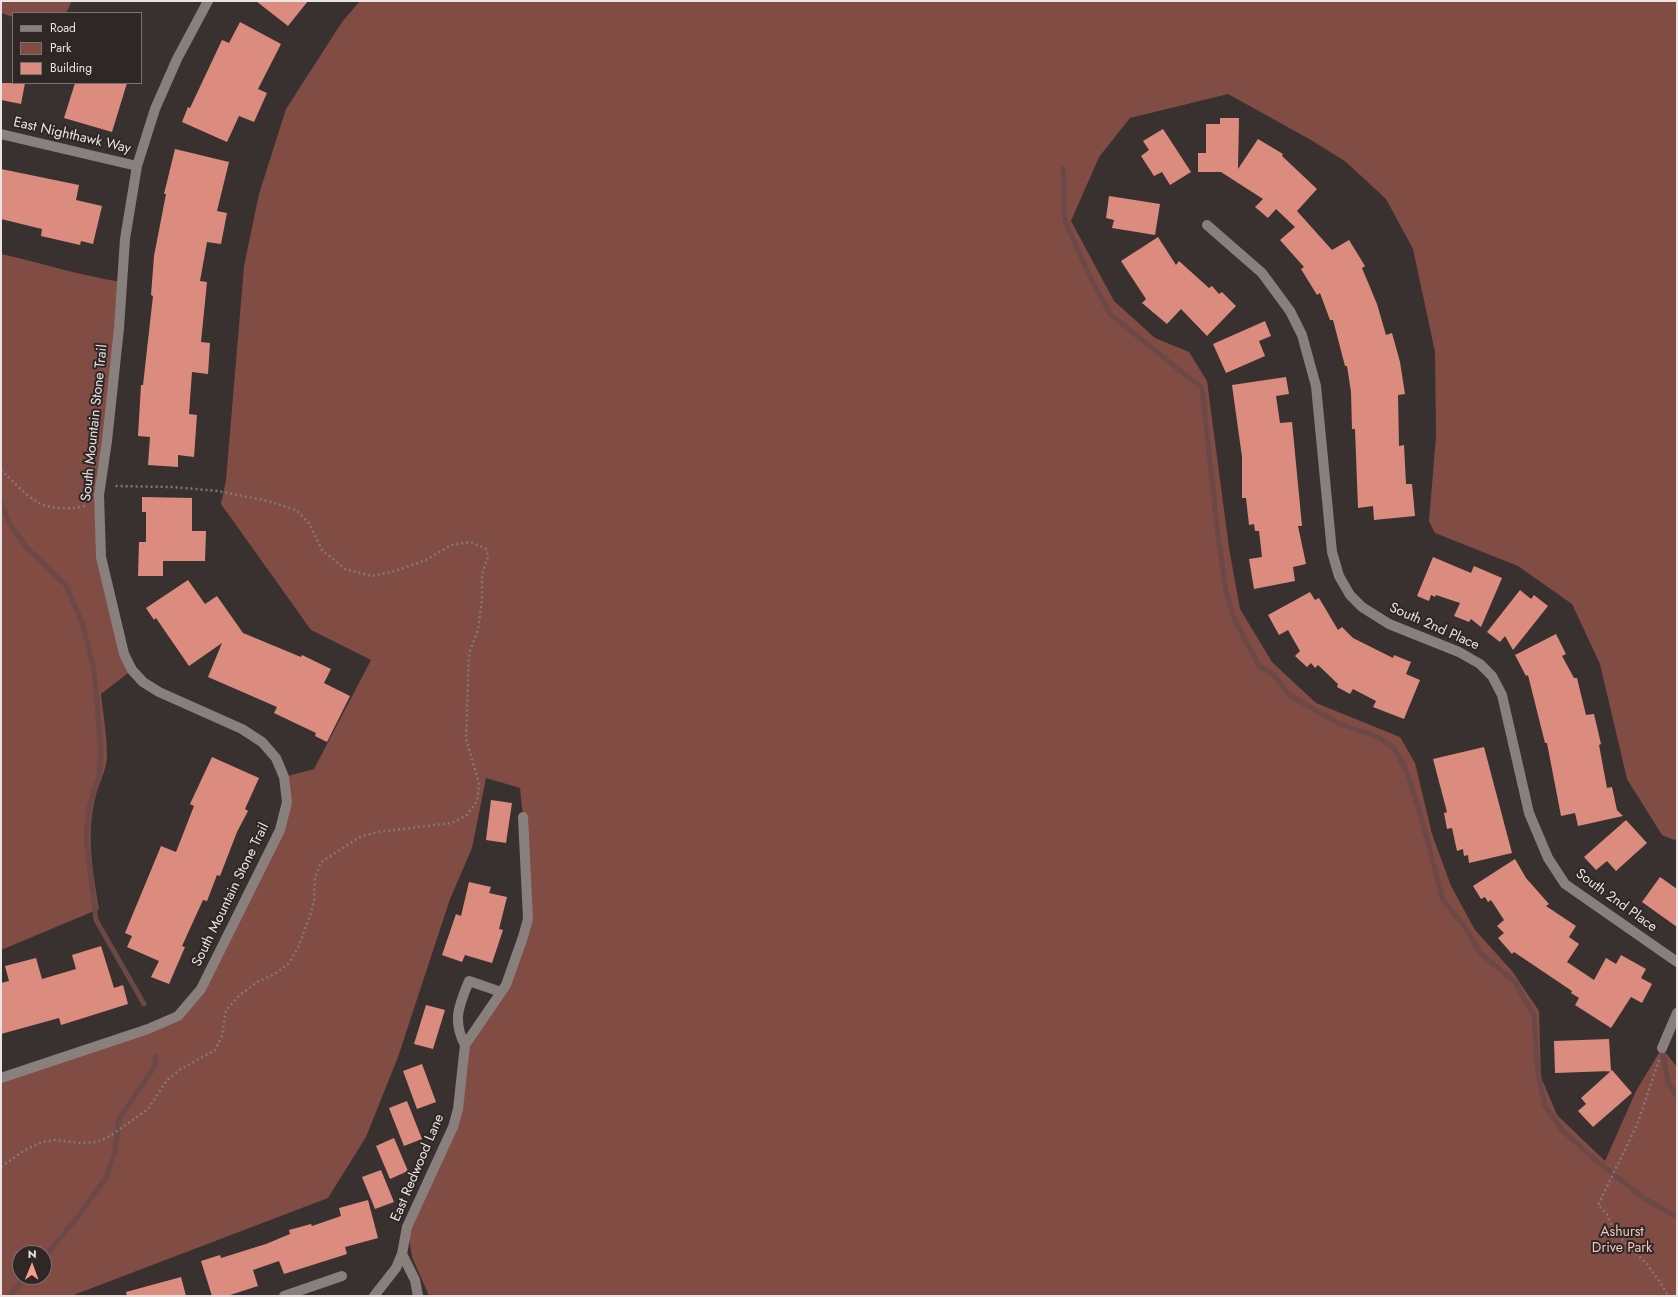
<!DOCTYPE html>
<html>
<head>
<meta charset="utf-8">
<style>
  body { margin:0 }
  #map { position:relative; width:1678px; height:1297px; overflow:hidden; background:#393130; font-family:Jost,sans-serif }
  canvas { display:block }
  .frame { position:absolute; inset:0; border:2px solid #eae5e4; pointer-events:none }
  .legend { position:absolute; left:12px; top:12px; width:130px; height:72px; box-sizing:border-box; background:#2f2726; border:1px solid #7a7372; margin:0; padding:5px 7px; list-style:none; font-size:12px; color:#eae5e4 }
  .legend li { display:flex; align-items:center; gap:8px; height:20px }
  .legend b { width:20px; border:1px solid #7a7372 }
  .north { position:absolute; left:12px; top:1245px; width:40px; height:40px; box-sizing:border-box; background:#2f2726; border:1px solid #7a7372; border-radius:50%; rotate:1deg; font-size:11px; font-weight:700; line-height:16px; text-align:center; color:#eae5e4 }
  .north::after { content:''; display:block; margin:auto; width:14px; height:18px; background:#f59d8e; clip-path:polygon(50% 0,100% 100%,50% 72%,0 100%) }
</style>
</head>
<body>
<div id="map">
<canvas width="1678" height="1297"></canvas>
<div class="frame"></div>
<ul class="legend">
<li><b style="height:5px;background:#89807e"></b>Road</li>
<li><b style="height:11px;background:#804c44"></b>Park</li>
<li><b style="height:11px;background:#dc8c7f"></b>Building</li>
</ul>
<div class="north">N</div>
</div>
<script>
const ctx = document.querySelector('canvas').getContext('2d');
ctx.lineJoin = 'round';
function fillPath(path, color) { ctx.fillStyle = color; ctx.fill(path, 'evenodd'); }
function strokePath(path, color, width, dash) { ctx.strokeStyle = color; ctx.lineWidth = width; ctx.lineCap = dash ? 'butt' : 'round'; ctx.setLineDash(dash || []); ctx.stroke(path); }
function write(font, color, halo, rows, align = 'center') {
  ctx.font = font + ' Jost,sans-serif'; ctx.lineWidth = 4; ctx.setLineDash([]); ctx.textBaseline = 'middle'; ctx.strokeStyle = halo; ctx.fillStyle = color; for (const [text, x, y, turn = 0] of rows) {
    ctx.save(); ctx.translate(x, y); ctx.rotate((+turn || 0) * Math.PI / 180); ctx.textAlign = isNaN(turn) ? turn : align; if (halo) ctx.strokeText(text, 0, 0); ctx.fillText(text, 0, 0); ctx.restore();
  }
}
fillPath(new Path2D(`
  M 1,1 L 72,1 L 66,13 L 13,13 L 13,17 L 1,13 Z
  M 360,1 L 1677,1 L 1677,838 L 1674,840 L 1662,835 L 1627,779 L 1600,664 L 1572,604 L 1518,566 L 1435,533 L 1429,521 L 1436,436 L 1435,352 L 1413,249 L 1386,199 L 1346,162 L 1311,140 L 1228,94 L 1130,118 L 1099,157 L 1071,221 L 1114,301 L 1155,338 L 1189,352 L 1207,381 L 1229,548 L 1240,609 L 1272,662 L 1316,703 L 1400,737 L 1415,763 L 1432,834 L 1451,886 L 1475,930 L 1512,971 L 1539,1011 L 1541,1077 L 1557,1115 L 1605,1161 L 1636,1091 L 1662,1048 L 1677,1067 L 1677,1296 L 429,1296 L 412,1257 L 407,1227 L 453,1127 L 465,1045 L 506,985 L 528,919 L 523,817 L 520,788 L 486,778 L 472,848 L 450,899 L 398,1057 L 366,1137 L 328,1198 L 71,1296 L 1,1296 L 1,1078 L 178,1016 L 201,989 L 280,830 L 287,802 L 284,777 L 314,769 L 371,660 L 311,630 L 221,504 L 226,480 L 244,266 L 259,194 L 286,109 L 342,22 ZM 20,1253 L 44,1253 L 44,1277 L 20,1277 Z
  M 1,254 C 42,263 81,276 122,282 L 101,475 L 101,557 L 132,670 L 101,694 C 103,714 107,735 107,755 C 107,771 98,784 95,799 C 86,835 93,873 99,909 L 1,950 Z`), '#804c44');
strokePath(new Path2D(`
  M 1063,168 L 1065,221 L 1092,281 L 1111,315 L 1202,388 L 1218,535 L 1226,591 L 1233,616 L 1259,666 L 1274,675 L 1289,695 L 1340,724 L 1378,737 L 1394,748 L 1406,770 L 1421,816 L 1443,900 L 1464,926 L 1480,953 L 1515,982 L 1534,1016 L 1537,1067 L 1545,1106 L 1562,1130 L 1593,1158 L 1645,1199 L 1677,1217
  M 1,503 L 10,524 L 27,548 L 65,584 L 82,622 L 94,670 L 101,750 L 99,777 L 89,806 L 86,839 L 96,920 L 144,1004
  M 1662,1048 L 1668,1082 L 1677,1097
  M 44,1258 L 80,1214 L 107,1176 L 115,1151 L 119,1119 L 155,1066 L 156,1056
  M 9,1296 L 26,1277`), '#6c4846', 5);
fillPath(new Path2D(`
  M 256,1 L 308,1 L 288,26 Z
  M 240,22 L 281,44 L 258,89 L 267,93 L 254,122 L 239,116 L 227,142 L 182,122 L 188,107 L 190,108 L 222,40 L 229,43 Z
  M 1,83 L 25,83 L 21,104 L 1,100 Z
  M 75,83 L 127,83 L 112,132 L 64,118 Z
  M 1220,118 L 1239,118 L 1238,169 L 1258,139 L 1283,154 L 1282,156 L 1317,189 L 1297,211 L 1332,250 L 1349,240 L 1365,266 L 1362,268 L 1377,304 L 1386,335 L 1392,333 L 1400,362 L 1405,394 L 1398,395 L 1399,446 L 1404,445 L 1406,484 L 1412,484 L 1415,516 L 1374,520 L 1373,506 L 1358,508 L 1355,429 L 1352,429 L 1351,392 L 1347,366 L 1345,366 L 1333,320 L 1330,320 L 1320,293 L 1317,295 L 1301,269 L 1304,267 L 1280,240 L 1295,227 L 1276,209 L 1268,218 L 1255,207 L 1263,199 L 1221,172 L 1198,172 L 1198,153 L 1206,153 L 1206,124 L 1220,124 Z
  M 1163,129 L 1191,172 L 1170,185 L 1162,172 L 1154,176 L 1141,156 L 1149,150 L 1143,141 Z
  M 175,149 L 229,162 L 217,211 L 227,213 L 221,244 L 207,242 L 200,281 L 207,282 L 201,342 L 210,343 L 208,374 L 192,372 L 189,414 L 197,415 L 194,457 L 178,455 L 178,467 L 148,465 L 150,437 L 138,436 L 141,385 L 143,385 L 153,296 L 151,295 L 154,256 L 166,194 L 164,194 Z
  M 1,169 L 79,185 L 76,200 L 102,206 L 93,244 L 81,241 L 80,245 L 41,236 L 42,229 L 1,219 Z
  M 1109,196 L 1160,204 L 1155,235 L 1112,228 L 1114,220 L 1106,218 Z
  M 1158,237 L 1176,265 L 1179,261 L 1209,288 L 1212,286 L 1219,294 L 1222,292 L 1236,306 L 1207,336 L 1181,309 L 1167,324 L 1142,303 L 1146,299 L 1121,261 Z
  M 1265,321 L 1271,336 L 1259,341 L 1265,356 L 1226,373 L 1213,344 Z
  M 1286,377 L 1289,394 L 1276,396 L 1280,423 L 1292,422 L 1302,526 L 1298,526 L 1306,564 L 1293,567 L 1295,581 L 1254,589 L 1249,559 L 1262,557 L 1259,531 L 1255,531 L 1254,524 L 1249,525 L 1246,498 L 1242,498 L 1242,457 L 1232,385 Z
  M 142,497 L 192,498 L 192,531 L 206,531 L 205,561 L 163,561 L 163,576 L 138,576 L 139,542 L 146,542 L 146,512 L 142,512 Z
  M 1433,557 L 1471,573 L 1474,566 L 1502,578 L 1481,627 L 1471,619 L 1469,622 L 1454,616 L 1460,603 L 1436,595 L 1435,597 L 1431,595 L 1429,601 L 1417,596 Z
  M 188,580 L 205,604 L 217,596 L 243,633 L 301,657 L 302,655 L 331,669 L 324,683 L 350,696 L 327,742 L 315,736 L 316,733 L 274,713 L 277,707 L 208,677 L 222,643 L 189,666 L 156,618 L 154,620 L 146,608 Z
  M 1520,590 L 1531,599 L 1534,595 L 1548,606 L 1513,650 L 1505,636 L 1500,642 L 1487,632 Z
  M 1310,592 L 1315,600 L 1319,598 L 1338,630 L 1342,627 L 1353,638 L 1393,658 L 1394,655 L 1411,662 L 1406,674 L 1420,680 L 1404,719 L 1373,707 L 1376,701 L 1353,689 L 1350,694 L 1337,687 L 1338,684 L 1318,665 L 1315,668 L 1311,663 L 1307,667 L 1295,656 L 1300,651 L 1288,630 L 1279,635 L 1268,615 Z
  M 1556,634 L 1566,654 L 1562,656 L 1574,678 L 1577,678 L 1586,715 L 1594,714 L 1601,744 L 1599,745 L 1607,788 L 1612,787 L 1617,810 L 1623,816 L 1578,826 L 1575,813 L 1561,816 L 1547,743 L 1545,743 L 1528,675 L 1526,676 L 1515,655 Z
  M 1484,747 L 1512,853 L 1469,863 L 1468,855 L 1464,856 L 1463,849 L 1457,851 L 1452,828 L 1447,829 L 1444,813 L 1447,812 L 1433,759 Z
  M 212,757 L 259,778 L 245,809 L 248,811 L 237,832 L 220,876 L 217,875 L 207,901 L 203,900 L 182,946 L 185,947 L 169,984 L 151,977 L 159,961 L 127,947 L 132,936 L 125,933 L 161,846 L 176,852 L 194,806 L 190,804 Z
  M 491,800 L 512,803 L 506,843 L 486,840 Z
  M 1626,820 L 1647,843 L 1616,871 L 1607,861 L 1596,870 L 1584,857 Z
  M 1515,859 L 1526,878 L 1549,904 L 1546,906 L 1576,926 L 1569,937 L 1579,944 L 1567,962 L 1594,980 L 1606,958 L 1616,964 L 1621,955 L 1646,969 L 1641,978 L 1652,984 L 1642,1003 L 1631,997 L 1611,1028 L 1575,1005 L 1579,998 L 1571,993 L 1572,991 L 1514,952 L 1512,954 L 1498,938 L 1504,933 L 1497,926 L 1504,920 L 1491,900 L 1488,902 L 1485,897 L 1481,899 L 1473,886 Z
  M 1660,877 L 1677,889 L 1677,927 L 1642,902 Z
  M 469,882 L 491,887 L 489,893 L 507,897 L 499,929 L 503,930 L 492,963 L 465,955 L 462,962 L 442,955 L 456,914 L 461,916 Z
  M 101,946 L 114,988 L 123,985 L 128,1004 L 61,1025 L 59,1018 L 1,1034 L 1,983 L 9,981 L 5,966 L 36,958 L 42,979 L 76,969 L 72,955 Z
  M 426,1005 L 445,1010 L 433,1049 L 414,1044 Z
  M 1609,1039 L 1611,1071 L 1555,1073 L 1554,1041 Z
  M 422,1064 L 436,1102 L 417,1109 L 403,1071 Z
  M 1612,1070 L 1632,1093 L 1593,1127 L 1578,1111 L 1586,1104 L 1581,1098 Z
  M 407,1101 L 422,1139 L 404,1146 L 389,1108 Z
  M 394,1138 L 408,1171 L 390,1179 L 376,1146 Z
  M 381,1170 L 394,1202 L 375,1209 L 362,1177 Z
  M 368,1200 L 378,1238 L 345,1247 L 347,1254 L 284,1274 L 279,1261 L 253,1270 L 258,1286 L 227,1296 L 212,1296 L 201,1261 L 220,1255 L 221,1258 L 266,1244 L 290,1234 L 289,1230 L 311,1224 L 312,1226 L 341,1216 L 339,1208 Z
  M 181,1277 L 186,1296 L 127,1296 L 126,1292 Z`), '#dc8c7f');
strokePath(new Path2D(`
  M 1,470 C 13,481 25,495 39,503 C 49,509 76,510 87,505
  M 1659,1060 L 1637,1125 L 1598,1205 L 1607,1214 L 1614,1232 L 1647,1264 L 1662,1285 L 1668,1296
  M 1,1167 L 25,1150 L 42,1142 L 55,1140 L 81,1143 L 97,1142 L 110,1136 L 148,1109 L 167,1080 L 181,1069 L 215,1050 L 222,1036 L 226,1010 L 240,995 L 257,982 L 275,974 L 289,963 L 298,948 L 311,913 L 314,900 L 315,877 L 321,862 L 360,837 L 377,832 L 452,823 L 467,815 L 477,801 L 479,783 L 466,739 L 469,654 L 478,629 L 482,600 L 482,574 L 488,557 L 486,549 L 471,542 L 451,545 L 426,560 L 395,571 L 372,576 L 345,569 L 322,550 L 309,523 L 296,510 L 268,501 L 218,491 L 172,487 L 114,486`), '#7f7978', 2.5, [2, 3]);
strokePath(new Path2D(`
  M 1,134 L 137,166
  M 1207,225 L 1262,273 L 1290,311 L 1302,335 L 1316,386 L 1332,552 L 1339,576 L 1350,595 L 1362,607 L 1389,624 L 1459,652 L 1480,664 L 1492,676 L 1502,695 L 1529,813 L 1548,858 L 1565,884 L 1677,962
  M 465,1045 C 452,1021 459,1005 469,981 L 501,992
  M 1662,1048 L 1677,1013
  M 1,1078 L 148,1029 L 178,1016 L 201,989 L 280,830 L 287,802 L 284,777 L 276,758 L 262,742 L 242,729 L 159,692 L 143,682 L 132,670 L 124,654 L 101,557 L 99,495 L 107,441 L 119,328 L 125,239 L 137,166 L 155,109 L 177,59 L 208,1
  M 402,1254 L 415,1280 L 418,1296
  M 284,1296 L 342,1276
  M 374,1296 L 396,1268 L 402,1254 L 407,1227 L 453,1127 L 458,1109 L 465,1045 L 506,985 L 523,937 L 528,919 L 523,817`), '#89807e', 10);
write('14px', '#eae5e4', '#2f2726', [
  ["East Nighthawk Way",72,136,13],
  ["South Mountain Stone Trail",95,423,-84],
  ["South 2nd Place",1434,627,24],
  ["South Mountain Stone Trail",231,895,-64],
  ["South 2nd Place",1616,901,36],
  ["East Redwood Lane",418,1168,-67]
]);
write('14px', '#f3c6be', '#2f2726', [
  ["Ashurst",1622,1233],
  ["Drive Park",1622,1249]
]);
</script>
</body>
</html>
